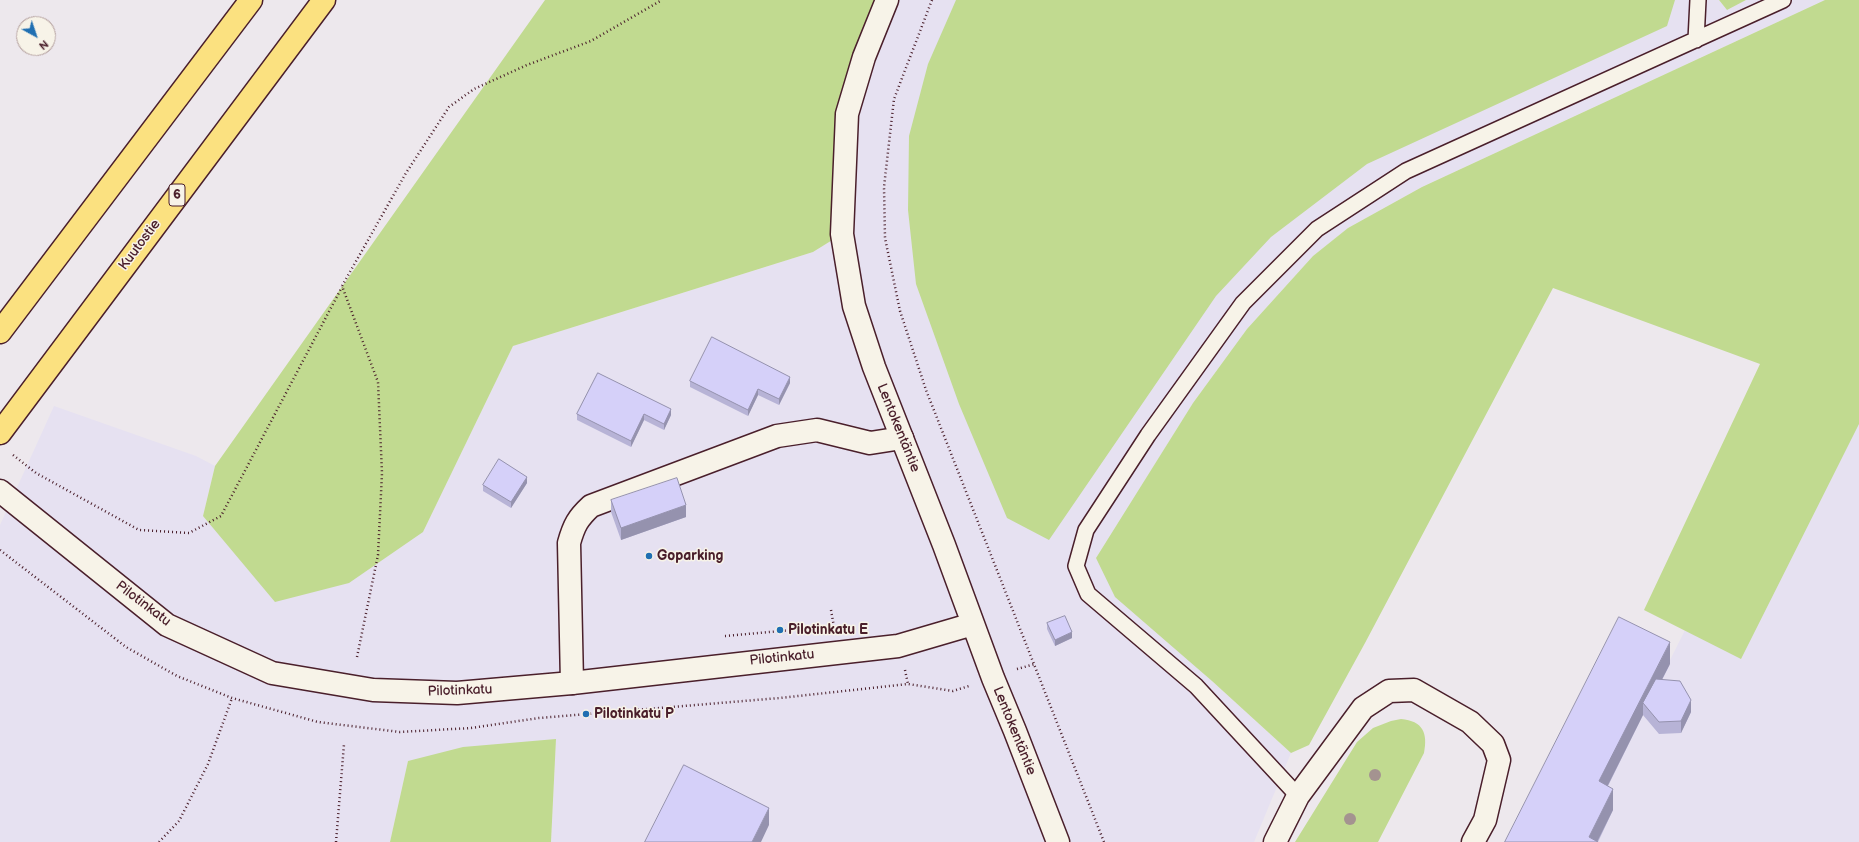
<!DOCTYPE html>
<html>
<head>
<meta charset="utf-8">
<style>
  body { margin:0 }
  #map { position:relative; width:1859px; height:842px; overflow:hidden; background:#ede8ed; font-family:"Balsamiq Sans",sans-serif }
  canvas { display:block }
  .north { position:absolute; left:16px; top:16px; width:40px; height:40px; box-sizing:border-box; background:#f7f3e8; border:1px solid #b29e9c; border-radius:50%; rotate:140deg; font-size:11px; font-weight:700; line-height:16px; text-align:center; color:#4a1f2b }
  .north::after { content:''; display:block; margin:auto; width:14px; height:18px; background:#1f6fb2; clip-path:polygon(50% 0,100% 100%,50% 72%,0 100%) }
</style>
</head>
<body>
<div id="map">
<canvas width="1859" height="842"></canvas>
<div class="north">N</div>
</div>
<script>
const ctx = document.querySelector('canvas').getContext('2d');
ctx.lineJoin = 'round';
function fillPath(path, color) { ctx.fillStyle = color; ctx.fill(path, 'evenodd'); }
function strokePath(path, color, width, dash) { ctx.strokeStyle = color; ctx.lineWidth = width; ctx.lineCap = dash ? 'butt' : 'round'; ctx.setLineDash(dash || []); ctx.stroke(path); }
function write(font, color, halo, rows, align = 'center') {
  ctx.font = font + ' "Balsamiq Sans",sans-serif'; ctx.lineWidth = 3; ctx.setLineDash([]); ctx.textBaseline = 'middle'; ctx.strokeStyle = halo; ctx.fillStyle = color; for (const [text, x, y, turn = 0] of rows) {
    ctx.save(); ctx.translate(x, y); ctx.rotate((+turn || 0) * Math.PI / 180); ctx.textAlign = isNaN(turn) ? turn : align; if (halo) ctx.strokeText(text, 0, 0); ctx.fillText(text, 0, 0); ctx.restore();
  }
}
fillPath(new Path2D(`
  M 887,0 L 1719,0 L 1727,10 L 1746,0 L 1825,0 L 1422,187 L 1348,228 L 1313,256 L 1247,329 L 1193,403 L 1096,558 L 1212,681 L 1291,753 L 1254,842 L 551,842 L 556,740 L 408,761 L 390,842 L 0,842 L 0,525 L 54,406 L 196,456 L 215,466 L 203,516 L 423,532 L 513,346 L 813,252 L 842,234 L 844,166 Z
  M 1859,332 L 1859,842 L 1596,842 L 1599,803 L 1685,630 L 1697,636 Z`), '#e6e1f1');
fillPath(new Path2D(`
  M 545,0 L 887,0 L 864,57 L 842,234 L 813,252 L 513,346 L 423,532 L 349,583 L 275,602 L 203,516 L 215,466 Z
  M 956,0 L 1675,0 L 1667,26 L 1367,164 L 1271,237 L 1216,296 L 1049,540 L 1007,518 L 959,404 L 916,284 L 908,210 L 909,136 L 928,64 Z
  M 1719,0 L 1746,0 L 1727,10 Z
  M 1825,0 L 1859,0 L 1859,424 L 1741,659 L 1644,610 L 1760,364 L 1553,288 L 1365,643 L 1309,745 L 1291,753 L 1212,681 L 1115,597 L 1096,558 L 1193,403 L 1247,329 L 1313,256 L 1348,228 L 1422,187 Z
  M 1401,719 C 1423,721 1428,733 1424,753 L 1378,842 L 1295,842 L 1357,742 L 1373,728 L 1391,721 Z
  M 556,739 L 551,842 L 390,842 L 408,761 L 463,747 Z`), '#c1da90');
const service = new Path2D(`
  M 1696,40 L 1698,0
  M 1298,796 L 1196,686 L 1088,594 L 1076,566 L 1086,530 L 1148,435 L 1243,303 L 1317,229 L 1406,171 L 1783,0`);
const minor = new Path2D(`
  M 572,683 L 569,543 C 574,525 578,518 591,506 L 777,436 L 817,430 L 870,443 L 902,438
  M 1275,842 L 1298,796 L 1363,708 L 1389,691 L 1414,690 L 1470,722 L 1493,744 L 1499,760 L 1485,820 L 1473,842`);
const tertiary = new Path2D(`
  M 887,0 L 864,57 L 847,114 L 842,234 L 854,306 L 874,367 L 944,545 L 993,678 L 1015,731 L 1058,842
  M 0,491 L 167,625 L 272,673 L 373,690 L 457,693 L 572,683 L 898,646 L 973,624`);
const trunk = new Path2D(`
  M 0,332 L 251,0
  M 0,433 L 324,0`);
strokePath(service, '#4a1f2b', 18);
strokePath(minor, '#4a1f2b', 25);
strokePath(tertiary, '#4a1f2b', 25);
strokePath(trunk, '#4a1f2b', 25);
strokePath(new Path2D(`
  M 932,0 L 894,99 L 884,187 L 885,238 L 900,311 L 926,390 L 1104,842
  M 13,455 L 36,473 L 139,530 L 189,533 L 221,516 L 342,287
  M 0,550 L 126,647 L 177,676 L 232,698 L 318,722 L 400,732 L 471,728 L 539,718 L 780,698 L 908,684 L 953,691 L 969,686
  M 831,610 L 834,627
  M 725,636 L 792,630
  M 357,657 L 378,555 L 382,473 L 378,382 L 342,286 L 406,173 L 449,107 L 474,89 L 527,65 L 591,41 L 662,0
  M 1017,669 L 1035,664
  M 905,670 L 908,684
  M 159,842 L 179,821 L 208,764 L 232,698
  M 336,842 L 344,744`), '#4a1f2b', 2.5, [1, 3]);
strokePath(service, '#f7f3e8', 15);
strokePath(minor, '#f7f3e8', 22);
strokePath(tertiary, '#f7f3e8', 22);
strokePath(trunk, '#fbe180', 22);
ctx.fillStyle = '#a49390';
for (const [x, y] of [
  [1375,775],
  [1350,819]
]) { ctx.beginPath(); ctx.arc(x, y, 6, 0, 2 * Math.PI); ctx.fill(); }
fillPath(new Path2D(`
  M 598,373 L 671,415 L 664,430 L 644,420 L 631,447 L 577,420 L 577,414 Z
  M 690,381 L 790,383 L 779,405 L 758,395 L 748,416 L 690,387 Z
  M 527,483 L 511,508 L 483,491 L 483,485 Z
  M 611,500 L 686,517 L 621,540 L 611,512 Z
  M 1047,623 L 1072,638 L 1055,646 L 1047,629 Z
  M 1670,664 L 1662,680 L 1691,712 L 1681,733 L 1659,734 L 1643,715 L 1608,786 L 1613,810 L 1598,842 L 1505,842 Z`), '#b7b3d6');
fillPath(new Path2D(`
  M 790,377 L 790,383 L 779,405 L 779,399 Z
  M 758,389 L 758,395 L 748,416 L 748,410 Z
  M 671,409 L 671,415 L 664,430 L 664,424 Z
  M 644,414 L 644,420 L 631,447 L 631,441 Z
  M 527,477 L 527,483 L 511,508 L 511,502 Z
  M 686,505 L 686,517 L 621,540 L 621,528 Z
  M 1072,632 L 1072,638 L 1055,646 L 1055,640 Z
  M 1670,642 L 1670,664 L 1647,708 L 1643,703 L 1643,715 L 1599,803 L 1599,781 Z
  M 1691,700 L 1691,712 L 1681,733 L 1681,721 Z
  M 1613,789 L 1613,810 L 1597,842 L 1589,837 Z
  M 769,808 L 769,825 L 761,842 L 752,842 Z`), '#9592ae');
const building = new Path2D(`
  M 712,337 L 790,377 L 779,399 L 758,389 L 748,410 L 690,381 Z
  M 598,373 L 671,409 L 664,424 L 644,414 L 631,441 L 577,414 Z
  M 499,459 L 527,477 L 511,502 L 483,485 Z
  M 677,478 L 686,505 L 621,528 L 611,500 Z
  M 1065,616 L 1072,632 L 1055,640 L 1047,623 Z
  M 1619,617 L 1670,642 L 1599,781 L 1613,789 L 1589,837 L 1598,842 L 1505,842 Z
  M 1656,679 L 1680,681 L 1691,700 L 1681,721 L 1659,722 L 1643,703 Z
  M 684,765 L 769,808 L 752,842 L 645,842 Z`);
fillPath(building, '#d5d0f9');
strokePath(building, '#9592ae', 1);
for (const [x, y, r, color] of [
  [649,556,4,"#1f6fb2"],
  [780,630,4,"#1f6fb2"],
  [586,714,4,"#1f6fb2"]
]) { const dot = new Path2D(); dot.arc(x, y, r, 0, 2 * Math.PI); ctx.fillStyle = color; ctx.fill(dot); strokePath(dot, '#f7f3e8', 1.5); }
for (const [x, y, w] of [
  [177,195,16]
]) { const box = new Path2D(); box.roundRect(x - w / 2, y - 11, w, 22, 3); ctx.fillStyle = '#f7f3e8'; ctx.fill(box); strokePath(box, '#4a1f2b', 1); }
write('bold 13px', '#4a1f2b', null, [
  ["6",177,195]
]);
write('14px', '#4a1f2b', '#f7f3e8', [
  ["Kuutostie",140,245,-53],
  ["Lentokentäntie",898,428,68],
  ["Pilotinkatu",143,604,37],
  ["Pilotinkatu",782,658,-6],
  ["Pilotinkatu",460,691,-2],
  ["Lentokentäntie",1014,731,68]
]);
write('bold 14px', '#4a1f2b', '#f7f3e8', [
  ["Goparking",657,556],
  ["Pilotinkatu E",788,630],
  ["Pilotinkatu P",594,714]
], 'left');
</script>
</body>
</html>
